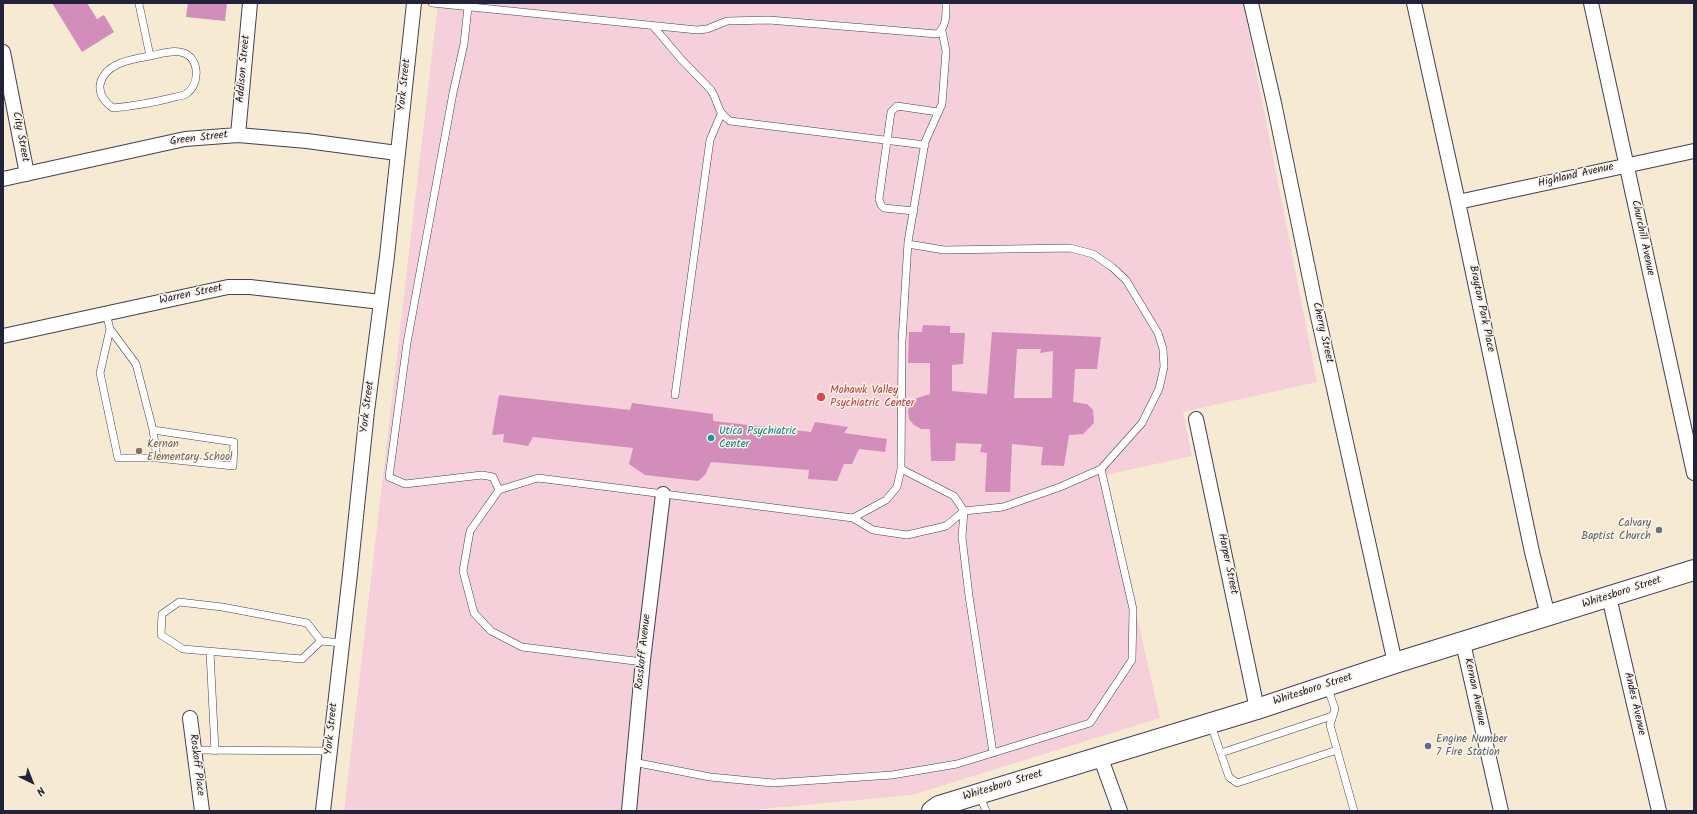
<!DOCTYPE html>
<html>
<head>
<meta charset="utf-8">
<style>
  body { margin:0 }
  #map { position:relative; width:1697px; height:814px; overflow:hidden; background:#f7ead3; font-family:Kalam,sans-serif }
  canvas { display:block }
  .frame { position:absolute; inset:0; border:4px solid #22223b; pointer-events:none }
  .north { position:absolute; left:12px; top:762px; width:40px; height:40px; -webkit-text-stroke:3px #fcf5e5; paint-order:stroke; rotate:137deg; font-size:11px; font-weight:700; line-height:16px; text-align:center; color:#22223b }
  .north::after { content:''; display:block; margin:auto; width:14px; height:18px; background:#22223b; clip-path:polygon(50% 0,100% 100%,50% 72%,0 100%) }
</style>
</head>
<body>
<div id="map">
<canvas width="1697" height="814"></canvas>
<div class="frame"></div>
<div class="north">N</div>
</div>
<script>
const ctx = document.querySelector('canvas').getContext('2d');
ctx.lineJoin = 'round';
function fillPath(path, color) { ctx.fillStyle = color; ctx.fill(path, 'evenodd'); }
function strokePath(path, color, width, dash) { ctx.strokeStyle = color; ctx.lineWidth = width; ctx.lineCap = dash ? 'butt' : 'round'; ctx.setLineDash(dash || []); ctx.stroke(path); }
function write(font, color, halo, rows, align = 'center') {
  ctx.font = font + ' Kalam,sans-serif'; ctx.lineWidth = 3; ctx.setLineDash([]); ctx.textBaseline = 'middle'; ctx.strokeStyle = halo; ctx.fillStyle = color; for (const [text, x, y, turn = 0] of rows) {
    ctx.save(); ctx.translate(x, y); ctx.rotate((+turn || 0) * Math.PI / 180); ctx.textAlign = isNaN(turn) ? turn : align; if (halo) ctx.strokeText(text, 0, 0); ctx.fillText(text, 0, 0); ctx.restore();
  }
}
fillPath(new Path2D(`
  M 438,3 L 1243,3 L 1317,382 L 1183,412 L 1192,456 L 1105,475 L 1160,718 L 912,795 L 741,811 L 344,811 Z`), '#f5cfd9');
fillPath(new Path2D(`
  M 52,3 L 87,3 L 97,19 L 104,15 L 114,32 L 82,52 Z
  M 188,3 L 227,3 L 225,21 L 186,17 Z
  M 923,325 L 950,326 L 950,333 L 965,333 L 963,364 L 952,365 L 952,391 L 987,394 L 992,332 L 1101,337 L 1097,369 L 1075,369 L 1073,402 L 1087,404 L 1093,410 L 1094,423 L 1083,434 L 1069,435 L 1064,466 L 1041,465 L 1043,447 L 1012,444 L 1010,492 L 985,492 L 987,453 L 980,452 L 982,444 L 956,443 L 955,461 L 931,461 L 930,429 L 921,429 L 914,425 L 909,419 L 908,411 L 911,403 L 917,398 L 930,394 L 930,363 L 908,363 L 909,332 L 922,332 ZM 1017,349 L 1041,349 L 1040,353 L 1053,351 L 1052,398 L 1014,398 Z
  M 499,395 L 630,410 L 632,403 L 713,414 L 713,421 L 811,432 L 815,422 L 848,427 L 844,433 L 887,439 L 885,452 L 859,449 L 852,464 L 844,464 L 837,481 L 808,479 L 809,470 L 711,462 L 705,475 L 698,481 L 645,475 L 629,464 L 633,448 L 533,437 L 528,446 L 503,442 L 504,434 L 492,435 Z`), '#d28dba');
const lane = new Path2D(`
  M 432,3 L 697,30 L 707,29 L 727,21 L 769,20 L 937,34 C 947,27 946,14 946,3
  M 139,4 L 150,56 C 160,54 174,49 184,53 C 200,59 200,85 186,94 C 182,96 175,97 171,98 C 152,103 133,106 113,108 C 106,103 99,95 100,85 C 104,63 132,59 150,56
  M 468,7 L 464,44 L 453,93 L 407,343 L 389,477 L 405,484 L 482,475 L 493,477 L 499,490
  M 653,26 L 681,59 L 711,90 C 720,104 715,110 730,121 L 925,145
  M 914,211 L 884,208 L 881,205 L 879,199 L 891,112 L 897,106 L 938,112
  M 908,244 L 944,250 L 1070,248 L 1093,254 L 1112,267 L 1126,280 L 1158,333 L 1163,349 L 1164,367 L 1159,389 L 1142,423 L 1101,469 L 1060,487 L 1003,507 L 964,511 L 962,537 L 969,596 L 993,753
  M 106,313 L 110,329 L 136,364 L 153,430 L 234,442 L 233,466 L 157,458 L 118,458 L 100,373 L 110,329
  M 675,395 L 710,140 L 721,114
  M 153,430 L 157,458
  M 853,518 L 873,530 L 907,535 L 946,526 L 964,511 L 954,496 L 901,469
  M 321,641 L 302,659 L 183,649 L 161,635 L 162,614 L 179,602 L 222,607 L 307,623 L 321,641 L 342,643
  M 210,652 L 215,751
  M 643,662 L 522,647 L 491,631 L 474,613 L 463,571 L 470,531 L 499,490 L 538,478 L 853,518 L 886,500 L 897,487 L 901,469 L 902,341 L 908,242 L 925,142 L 942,104 L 946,51 L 942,31
  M 1211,725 L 1229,777 L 1237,783 L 1337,750 L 1330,725 L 1335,709 L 1327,686
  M 194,750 L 330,751
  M 1337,750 L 1354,811
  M 1221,753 L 1332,716
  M 633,762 L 710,777 L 773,783 L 892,775 L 957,764 L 1090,723 L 1132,660 L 1133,609 L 1101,469
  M 979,794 L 986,811`);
const street = new Path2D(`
  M 1251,3 L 1274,103 L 1315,303 L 1395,663
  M 1414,3 L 1458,202 L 1532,552 L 1548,616
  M 1591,3 L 1694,473
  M 3,52 L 27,174
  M 238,135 L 250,3
  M 3,179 L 185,139 L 238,135 L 307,141 L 397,153
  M 1458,202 L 1694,151
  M 3,336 L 228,287 L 250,287 L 381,302
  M 1196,419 L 1257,709
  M 1609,597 L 1659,811
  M 1463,643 L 1501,811
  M 190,718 L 202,811
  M 1100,756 L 1120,811
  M 323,811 L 350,574 L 367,411 L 387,256 L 414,3
  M 629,811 L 643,660 L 663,494`);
const secondary = new Path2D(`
  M 932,811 L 939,806 L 1257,709 L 1395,663 L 1694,570`);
strokePath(lane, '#424052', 8);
strokePath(street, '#424052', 16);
strokePath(secondary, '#424052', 22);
strokePath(lane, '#fff', 7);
strokePath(street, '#fff', 14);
strokePath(secondary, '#fff', 20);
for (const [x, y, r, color] of [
  [821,397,5,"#e0444e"],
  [711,438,4,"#0f9aa8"],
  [139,451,4,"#8d6e63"],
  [1659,530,4,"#6b7280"],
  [1428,746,4,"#5c6f8a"]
]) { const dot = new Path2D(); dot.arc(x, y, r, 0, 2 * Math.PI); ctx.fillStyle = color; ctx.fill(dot); strokePath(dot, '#fcf5e5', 1.5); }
write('11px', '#22223b', '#fcf5e5', [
  ["Addison Street",244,69,-85],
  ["York Street",405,85,-84],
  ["City Street",20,137,79],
  ["Green Street",199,139,-7],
  ["Highland Avenue",1576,176,-13],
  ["Churchill Avenue",1642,238,78],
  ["Warren Street",191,295,-12],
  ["Brayton Park Place",1481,309,78],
  ["Cherry Street",1322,333,77],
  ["York Street",368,407,-83],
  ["Harper Street",1227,564,78],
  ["Whitesboro Street",1622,593,-18],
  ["Rosskoff Avenue",644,652,-84],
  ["Whitesboro Street",1313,690,-18],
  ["Kernan Avenue",1474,692,78],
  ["Andes Avenue",1634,704,77],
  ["York Street",332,729,-84],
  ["Roskoff Place",196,765,83],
  ["Whitesboro Street",1003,786,-17]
]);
write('11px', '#be3a42', '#fcf5e5', [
  ["Mohawk Valley",830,391],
  ["Psychiatric Center",830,404]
], 'left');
write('11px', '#0d838f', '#fcf5e5', [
  ["Utica Psychiatric",719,432],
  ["Center",719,445]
], 'left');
write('11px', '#785e54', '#fcf5e5', [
  ["Kernan",147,445],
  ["Elementary School",147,458]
], 'left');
write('11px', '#5b616d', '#fcf5e5', [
  ["Calvary",1651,524],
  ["Baptist Church",1651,537]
], 'right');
write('11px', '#4e5e75', '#fcf5e5', [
  ["Engine Number",1436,740],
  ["7 Fire Station",1436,753]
], 'left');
</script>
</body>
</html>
